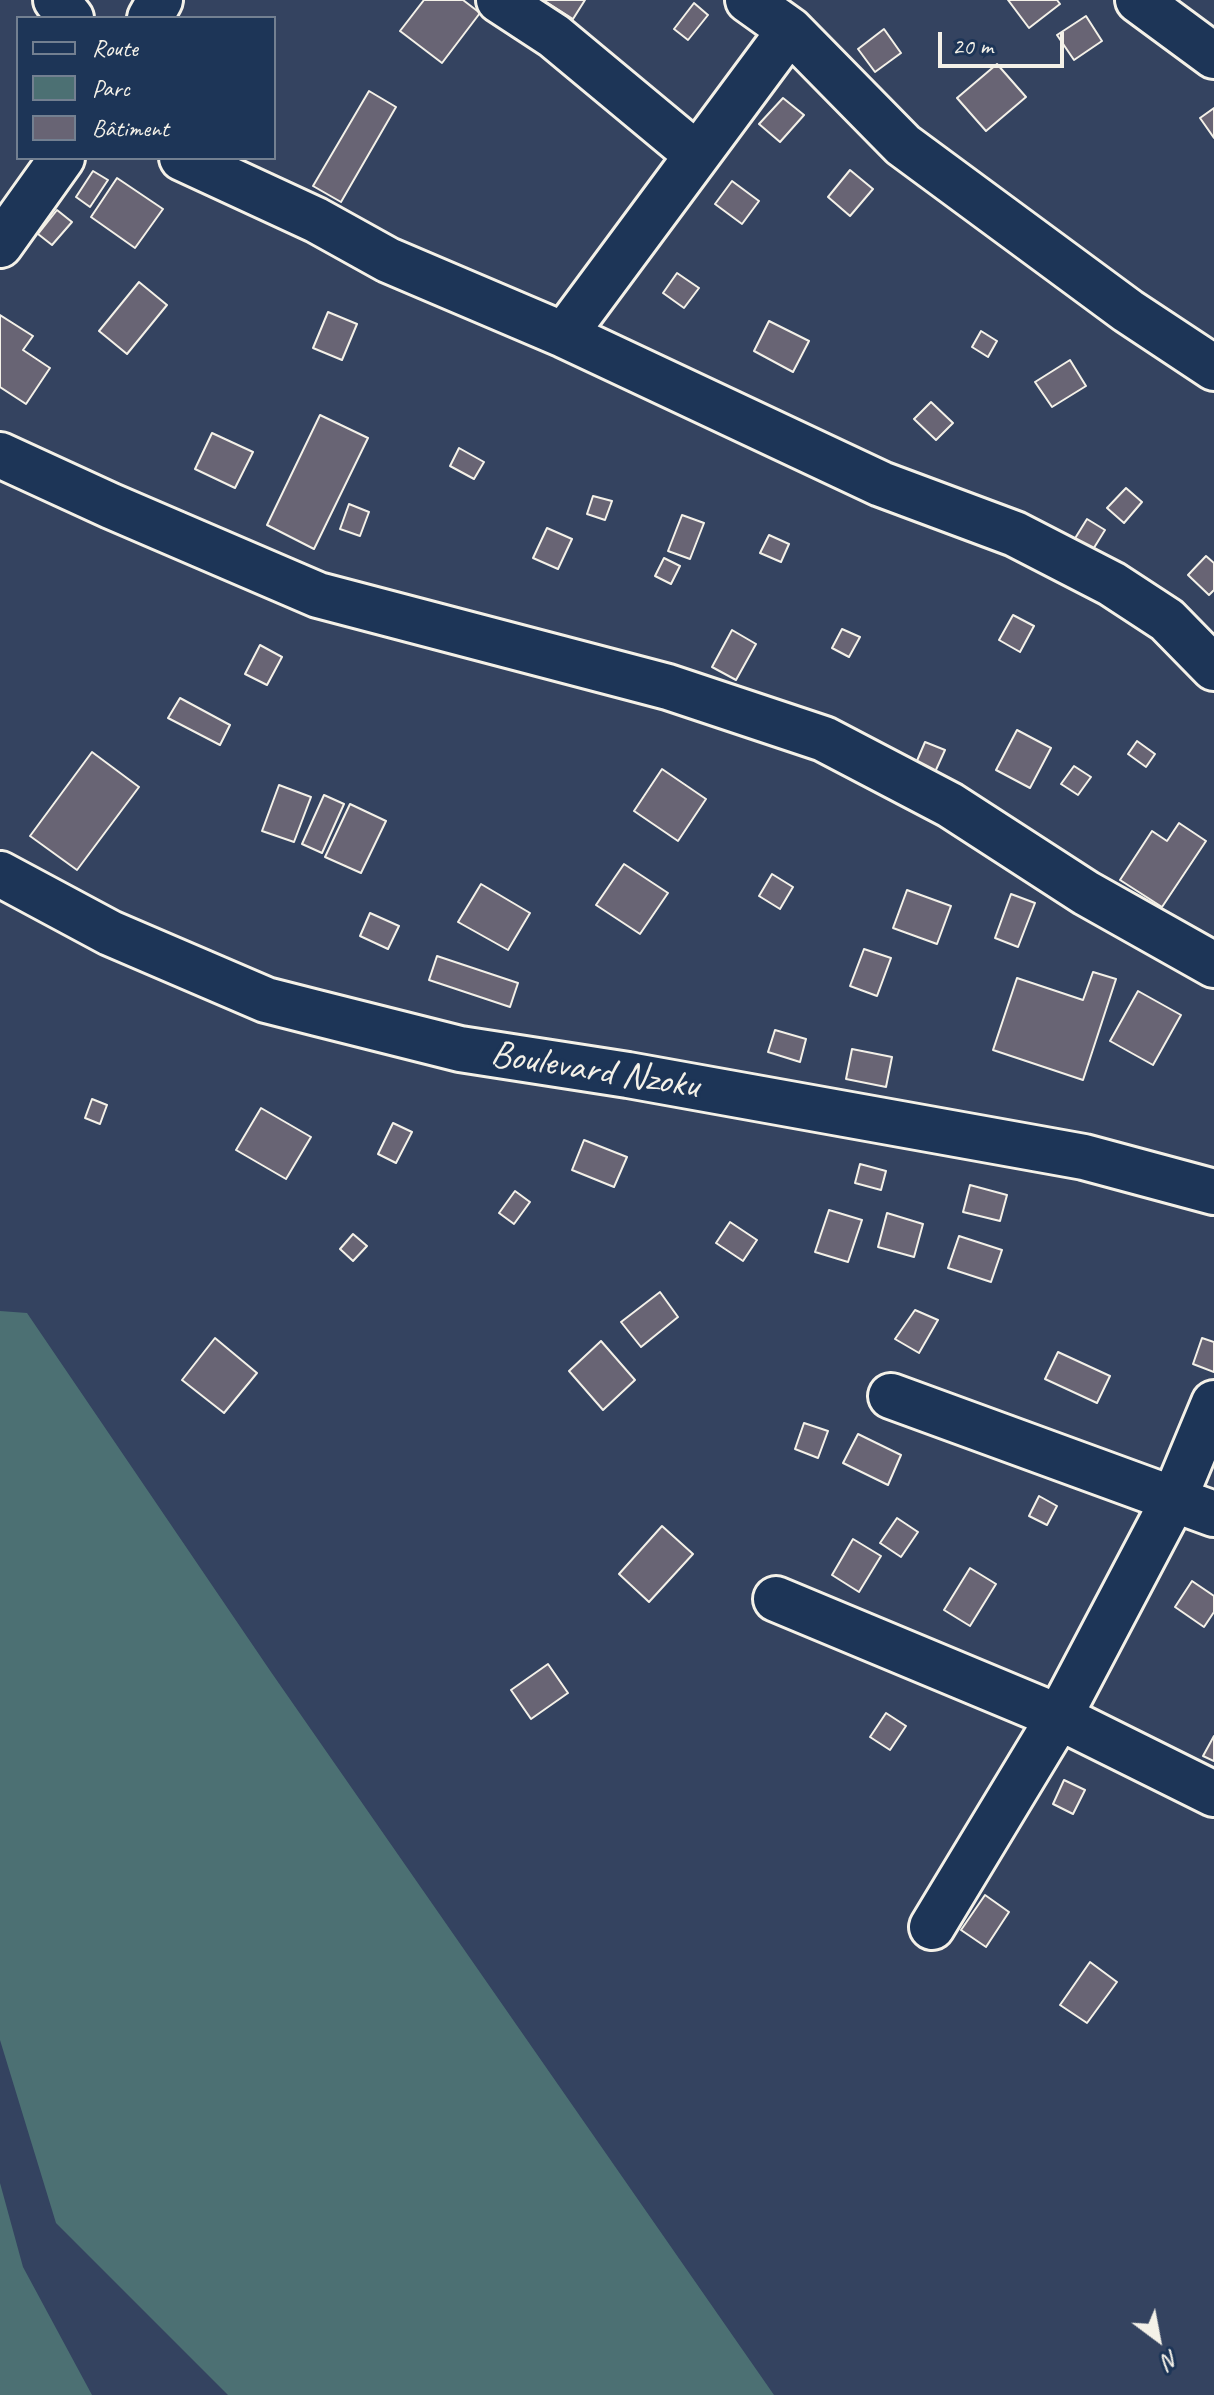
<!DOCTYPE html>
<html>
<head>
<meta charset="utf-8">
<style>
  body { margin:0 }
  #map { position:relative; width:1214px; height:2395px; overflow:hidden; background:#344360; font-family:Caveat,sans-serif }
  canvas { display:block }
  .legend { position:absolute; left:16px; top:16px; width:260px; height:144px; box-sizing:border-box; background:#1d3557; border:2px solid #738091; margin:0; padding:10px 14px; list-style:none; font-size:24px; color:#f4f1e8 }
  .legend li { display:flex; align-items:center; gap:16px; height:40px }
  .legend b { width:40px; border:2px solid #738091 }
  .north { position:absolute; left:1118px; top:2299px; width:80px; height:80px; -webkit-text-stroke:6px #1d3557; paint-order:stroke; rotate:148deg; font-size:22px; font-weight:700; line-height:32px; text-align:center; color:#f4f1e8 }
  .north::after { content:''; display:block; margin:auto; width:28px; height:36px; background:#f4f1e8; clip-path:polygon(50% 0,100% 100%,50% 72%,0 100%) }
  .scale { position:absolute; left:938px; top:32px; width:126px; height:36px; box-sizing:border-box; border:4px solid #f4f1e8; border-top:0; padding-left:10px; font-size:24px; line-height:28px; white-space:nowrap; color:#f4f1e8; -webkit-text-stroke:6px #1d3557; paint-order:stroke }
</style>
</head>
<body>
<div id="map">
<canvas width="1214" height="2395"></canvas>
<ul class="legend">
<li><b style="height:10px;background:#1d3557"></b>Route</li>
<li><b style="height:22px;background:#4c7073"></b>Parc</li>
<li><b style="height:22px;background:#686474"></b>Bâtiment</li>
</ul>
<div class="north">N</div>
<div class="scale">20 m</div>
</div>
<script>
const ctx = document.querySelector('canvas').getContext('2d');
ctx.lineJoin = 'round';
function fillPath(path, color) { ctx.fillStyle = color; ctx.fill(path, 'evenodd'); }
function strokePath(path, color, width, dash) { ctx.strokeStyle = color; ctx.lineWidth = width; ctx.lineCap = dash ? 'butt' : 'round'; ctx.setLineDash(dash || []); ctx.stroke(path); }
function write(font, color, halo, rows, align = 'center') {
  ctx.font = font + ' Caveat,sans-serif'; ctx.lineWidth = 7; ctx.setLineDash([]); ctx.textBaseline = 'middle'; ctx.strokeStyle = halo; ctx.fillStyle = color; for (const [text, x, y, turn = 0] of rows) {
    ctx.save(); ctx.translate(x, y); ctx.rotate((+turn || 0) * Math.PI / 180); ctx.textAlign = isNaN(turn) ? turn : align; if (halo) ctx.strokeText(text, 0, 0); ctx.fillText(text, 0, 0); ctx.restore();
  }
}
fillPath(new Path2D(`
  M 0,1311 L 27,1313 L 271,1672 L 774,2395 L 228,2395 L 56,2223 L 0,2040 Z
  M 0,2183 L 23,2267 L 92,2395 L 0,2395 Z`), '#4c7073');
const building = new Path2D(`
  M 424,0 L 463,0 L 480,13 L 442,63 L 400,31 Z
  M 543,0 L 585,0 L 573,19 Z
  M 1008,0 L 1057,0 L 1060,4 L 1029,28 Z
  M 694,3 L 708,15 L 688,40 L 674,29 Z
  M 1086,16 L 1102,41 L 1074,60 L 1057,35 Z
  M 884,29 L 901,53 L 875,72 L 858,49 Z
  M 997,64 L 1026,97 L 986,131 L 957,98 Z
  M 369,91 L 396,107 L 341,202 L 313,186 Z
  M 783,98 L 804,115 L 780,142 L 759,124 Z
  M 1214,108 L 1214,138 L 1200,118 Z
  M 850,170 L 873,189 L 850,216 L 828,197 Z
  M 93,171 L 108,180 L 90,207 L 76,197 Z
  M 117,178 L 163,209 L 135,248 L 91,217 Z
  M 732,181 L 759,201 L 742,224 L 715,204 Z
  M 57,210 L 72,222 L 52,245 L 38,234 Z
  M 677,273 L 699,288 L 684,308 L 663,293 Z
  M 139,282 L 167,305 L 127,354 L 99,331 Z
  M 328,312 L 357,324 L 342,360 L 313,348 Z
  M 0,315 L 33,336 L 23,350 L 50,368 L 26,404 L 0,387 Z
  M 769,321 L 809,341 L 793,372 L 754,351 Z
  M 981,331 L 997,341 L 988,357 L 972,347 Z
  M 1070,360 L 1086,386 L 1052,407 L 1035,382 Z
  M 931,402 L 953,423 L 936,440 L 914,419 Z
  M 320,415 L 368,438 L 314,549 L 267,525 Z
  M 212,433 L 253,452 L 235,488 L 195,469 Z
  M 459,448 L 484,462 L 474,479 L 450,466 Z
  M 1126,488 L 1142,502 L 1124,523 L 1107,508 Z
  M 593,496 L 612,501 L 605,520 L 587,514 Z
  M 349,504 L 369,512 L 360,536 L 340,529 Z
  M 682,515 L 704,523 L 690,559 L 668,551 Z
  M 1087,519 L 1105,530 L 1092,551 L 1074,540 Z
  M 547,528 L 572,539 L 558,569 L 533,558 Z
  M 769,535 L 789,544 L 781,562 L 760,553 Z
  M 1206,556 L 1214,563 L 1214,590 L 1209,595 L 1188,575 Z
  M 664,558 L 680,566 L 671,584 L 655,576 Z
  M 1013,615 L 1034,626 L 1020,652 L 999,640 Z
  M 842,629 L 860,637 L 849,657 L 832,648 Z
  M 732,630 L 756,644 L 736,680 L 712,667 Z
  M 260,645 L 282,657 L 267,685 L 245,674 Z
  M 180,698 L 230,725 L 220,745 L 168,718 Z
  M 1017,730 L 1051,748 L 1030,788 L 996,770 Z
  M 1137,741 L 1155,754 L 1146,767 L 1128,754 Z
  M 925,742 L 945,750 L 935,772 L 916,763 Z
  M 92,752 L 139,787 L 77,870 L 30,836 Z
  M 1074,766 L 1091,777 L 1078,795 L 1061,784 Z
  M 662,769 L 706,799 L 678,841 L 634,811 Z
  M 279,785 L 311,797 L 294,842 L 262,831 Z
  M 324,795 L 344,804 L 322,853 L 302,844 Z
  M 350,804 L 386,821 L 361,873 L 325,857 Z
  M 1179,823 L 1206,841 L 1162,907 L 1120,880 L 1152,831 L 1167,841 Z
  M 624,864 L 668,893 L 640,934 L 596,905 Z
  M 772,874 L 793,887 L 780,909 L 759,896 Z
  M 481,884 L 530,913 L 508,950 L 458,922 Z
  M 907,890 L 951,906 L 937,944 L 893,928 Z
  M 1011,894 L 1035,903 L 1018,947 L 995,938 Z
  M 370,913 L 399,926 L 388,949 L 360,936 Z
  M 864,949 L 891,958 L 877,996 L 850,986 Z
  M 437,956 L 518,983 L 510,1007 L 429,980 Z
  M 1093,972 L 1116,979 L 1083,1080 L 993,1050 L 1017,978 L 1083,1000 Z
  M 1138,991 L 1181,1015 L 1153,1065 L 1110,1041 Z
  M 775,1030 L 806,1039 L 800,1062 L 768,1052 Z
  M 852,1049 L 892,1057 L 886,1087 L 846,1079 Z
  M 92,1099 L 107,1105 L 100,1124 L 85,1118 Z
  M 261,1108 L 311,1137 L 286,1179 L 236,1150 Z
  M 393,1123 L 412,1132 L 396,1163 L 378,1154 Z
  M 584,1140 L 627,1157 L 614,1187 L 572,1170 Z
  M 860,1164 L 886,1171 L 881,1190 L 855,1183 Z
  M 970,1185 L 1007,1195 L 1000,1221 L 963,1212 Z
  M 515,1191 L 530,1202 L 514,1224 L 499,1213 Z
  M 829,1210 L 862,1220 L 848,1262 L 815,1252 Z
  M 887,1213 L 923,1224 L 914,1257 L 878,1247 Z
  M 730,1222 L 757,1240 L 743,1261 L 716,1243 Z
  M 353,1234 L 367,1246 L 353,1261 L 340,1249 Z
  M 959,1236 L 1002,1250 L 991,1282 L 948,1268 Z
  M 660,1292 L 678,1317 L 641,1347 L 621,1322 Z
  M 915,1310 L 938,1320 L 919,1353 L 895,1339 Z
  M 215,1338 L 257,1373 L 224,1413 L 182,1380 Z
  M 1202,1338 L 1214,1342 L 1214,1372 L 1193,1364 Z
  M 601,1341 L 635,1380 L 603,1410 L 569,1371 Z
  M 1058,1352 L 1110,1376 L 1097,1403 L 1045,1379 Z
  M 804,1423 L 828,1431 L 818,1458 L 795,1449 Z
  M 858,1434 L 901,1455 L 888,1485 L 843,1463 Z
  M 1039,1496 L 1057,1506 L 1047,1525 L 1029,1516 Z
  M 897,1518 L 918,1532 L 901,1557 L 880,1543 Z
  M 662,1526 L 693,1554 L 649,1602 L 619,1574 Z
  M 853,1539 L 881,1556 L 859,1592 L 832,1575 Z
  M 970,1568 L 996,1584 L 970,1626 L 944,1610 Z
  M 1192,1581 L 1214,1596 L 1214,1612 L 1204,1627 L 1175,1607 Z
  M 548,1664 L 568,1693 L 531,1719 L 511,1690 Z
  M 886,1713 L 906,1726 L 890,1750 L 870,1737 Z
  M 1214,1736 L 1214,1761 L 1203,1756 Z
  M 1064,1780 L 1085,1790 L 1073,1814 L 1053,1804 Z
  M 985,1895 L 1009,1912 L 986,1947 L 961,1930 Z
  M 1090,1962 L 1117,1982 L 1087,2023 L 1060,2005 Z`);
fillPath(building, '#686474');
strokePath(building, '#f4f1e8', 2);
const street = new Path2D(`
  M 56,0 L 71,18
  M 499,0 L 554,36 L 697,155
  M 748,0 L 790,30 L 903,145 L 1128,311 L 1214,368
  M 1138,0 L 1214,56
  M 150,18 L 160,0
  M 182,158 L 316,220 L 388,260 L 564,335 L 881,484 L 1015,534 L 1112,584 L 1167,620 L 1214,668
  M 0,245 L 62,158
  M 564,335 L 790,30
  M 0,455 L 111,506 L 318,595 L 668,687 L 824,739 L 950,805 L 1086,893 L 1214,965
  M 891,1396 L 1214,1514
  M 776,1599 L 1059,1717 L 1214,1794
  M 932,1927 L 1059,1717 L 1174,1499 L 1214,1403`);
const secondary = new Path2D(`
  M 0,874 L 110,933 L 266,1000 L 317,1013 L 460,1049 L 628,1075 L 1084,1157 L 1214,1192`);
strokePath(street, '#f4f1e8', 50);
strokePath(secondary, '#f4f1e8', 50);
strokePath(street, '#1d3557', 44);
strokePath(secondary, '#1d3557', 44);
write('38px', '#f4f1e8', '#1d3557', [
  ["Boulevard Nzoku",595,1071,9]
]);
</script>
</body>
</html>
